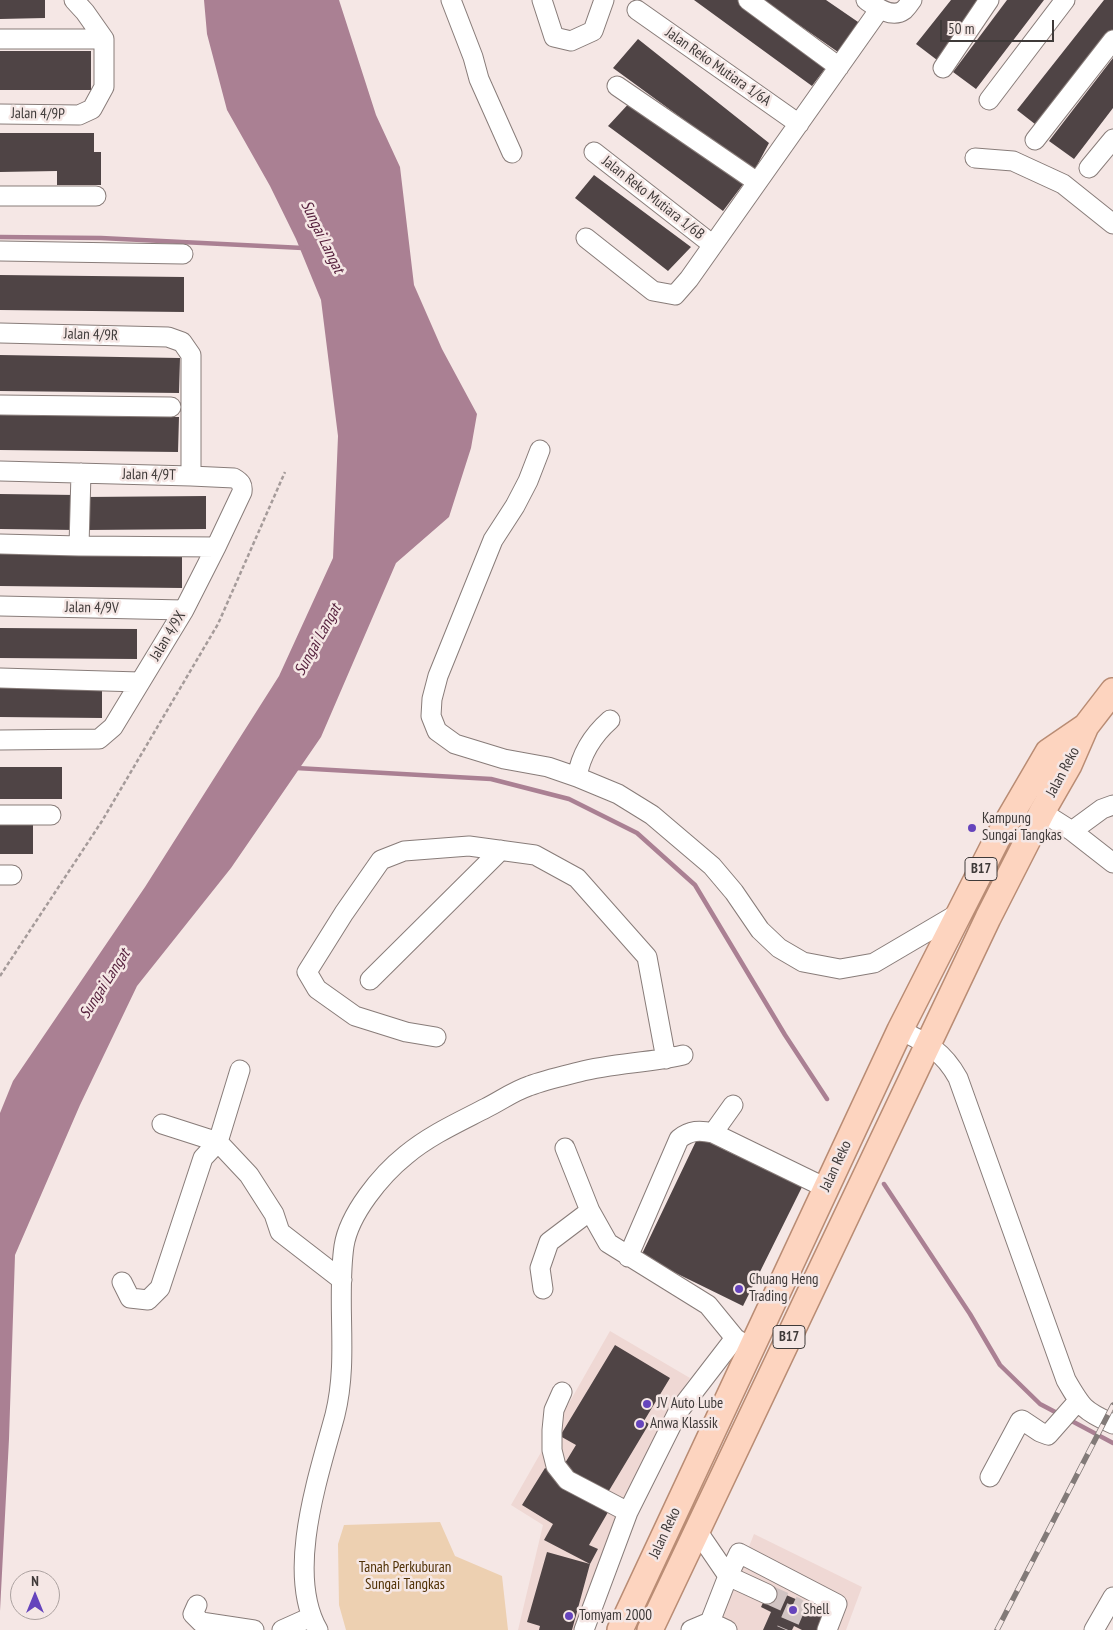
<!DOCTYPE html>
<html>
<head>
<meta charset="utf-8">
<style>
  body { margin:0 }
  #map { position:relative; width:1113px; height:1630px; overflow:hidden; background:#f5e7e5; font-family:"PT Sans Narrow",sans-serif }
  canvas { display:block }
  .north { position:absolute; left:10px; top:1570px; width:50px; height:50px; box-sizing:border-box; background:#f5e7e5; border:1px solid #aca2a0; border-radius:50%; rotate:0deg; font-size:14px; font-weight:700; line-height:20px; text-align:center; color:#3f3a39 }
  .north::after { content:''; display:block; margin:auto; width:18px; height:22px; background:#6544bc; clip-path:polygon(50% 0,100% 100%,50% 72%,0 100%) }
  .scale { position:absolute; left:940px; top:20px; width:114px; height:22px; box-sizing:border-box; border:2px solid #3f3a39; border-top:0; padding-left:6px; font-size:15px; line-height:18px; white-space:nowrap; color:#3f3a39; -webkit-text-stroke:4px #f5e7e5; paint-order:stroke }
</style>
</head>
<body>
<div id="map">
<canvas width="1113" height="1630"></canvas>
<div class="north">N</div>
<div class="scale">50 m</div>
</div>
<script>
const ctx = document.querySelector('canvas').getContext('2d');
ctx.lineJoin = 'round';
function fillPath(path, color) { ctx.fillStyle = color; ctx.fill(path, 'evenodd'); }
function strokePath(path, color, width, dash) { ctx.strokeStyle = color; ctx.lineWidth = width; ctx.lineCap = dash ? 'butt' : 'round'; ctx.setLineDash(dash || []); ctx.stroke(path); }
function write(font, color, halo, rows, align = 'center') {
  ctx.font = font + ' "PT Sans Narrow",sans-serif'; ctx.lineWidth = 5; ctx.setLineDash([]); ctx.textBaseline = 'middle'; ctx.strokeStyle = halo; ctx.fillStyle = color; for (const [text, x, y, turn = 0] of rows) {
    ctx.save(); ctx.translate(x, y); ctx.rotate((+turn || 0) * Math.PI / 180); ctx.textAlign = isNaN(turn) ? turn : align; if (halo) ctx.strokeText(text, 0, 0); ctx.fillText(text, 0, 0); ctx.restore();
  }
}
fillPath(new Path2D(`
  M 610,1331 L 690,1378 L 669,1410 L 582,1630 L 518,1630 L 543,1525 L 511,1505 Z
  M 754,1534 L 862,1587 L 846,1630 L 716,1630 Z`), '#efd8d4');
fillPath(new Path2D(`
  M 440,1522 L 455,1556 L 502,1576 L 508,1630 L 346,1630 L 339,1605 L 338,1544 L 344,1525 Z`), '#edd0b1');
fillPath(new Path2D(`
  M 204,0 L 339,0 L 376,115 L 400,167 L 414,285 L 442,349 L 477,414 L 471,448 L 449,517 L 396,563 L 321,737 L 231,868 L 137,986 L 80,1105 L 15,1255 L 9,1439 L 0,1611 L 0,1113 L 13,1081 L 145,887 L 279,676 L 333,558 L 338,436 L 321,300 L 296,239 L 270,186 L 227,110 L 207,34 Z`), '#aa8093');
strokePath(new Path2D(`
  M 0,237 L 101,238 L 303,248
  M 296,768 L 491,779 L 569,799 L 637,833 L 695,885 L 785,1035 L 827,1099
  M 884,1184 L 970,1314 L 1000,1365 L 1040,1404 L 1059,1414
  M 1068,1419 L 1113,1443`), '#aa8093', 4.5);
fillPath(new Path2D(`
  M 0,0 L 45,0 L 45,18 L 0,19 Z
  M 694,0 L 743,0 L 830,62 L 812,86 Z
  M 763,0 L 826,0 L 861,24 L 838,52 Z
  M 951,0 L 986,0 L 937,60 L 916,44 Z
  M 1007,0 L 1044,0 L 976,89 L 953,72 Z
  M 1104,0 L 1113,0 L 1113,36 L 1040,128 L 1017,110 Z
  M 638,39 L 769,143 L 754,171 L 613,68 Z
  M 0,51 L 91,51 L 91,90 L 0,90 Z
  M 1113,58 L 1113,108 L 1074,159 L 1049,141 Z
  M 633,99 L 747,179 L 723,211 L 608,126 Z
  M 0,133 L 94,133 L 94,152 L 101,152 L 101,185 L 57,185 L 57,171 L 0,172 Z
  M 594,175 L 691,247 L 668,271 L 575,198 Z
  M 0,275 L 184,277 L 184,312 L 0,310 Z
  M 0,355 L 180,358 L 179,393 L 0,391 Z
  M 0,415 L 179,417 L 178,452 L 0,450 Z
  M 0,494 L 76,495 L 76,530 L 0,529 Z
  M 206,496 L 206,529 L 86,530 L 86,497 Z
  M 0,550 L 182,553 L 182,588 L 0,586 Z
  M 0,628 L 137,629 L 137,659 L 0,658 Z
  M 0,686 L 102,686 L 102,718 L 0,717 Z
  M 0,767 L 62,767 L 62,799 L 0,799 Z
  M 0,819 L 33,819 L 33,854 L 0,854 Z
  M 698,1137 L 802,1187 L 743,1306 L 641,1256 Z
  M 615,1345 L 670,1378 L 644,1421 L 649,1424 L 607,1494 L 562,1468 L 576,1445 L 560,1436 Z
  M 545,1468 L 611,1507 L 589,1545 L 598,1549 L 590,1564 L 572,1630 L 539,1630 L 540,1626 L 527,1622 L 547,1552 L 590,1564 L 544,1540 L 553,1524 L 522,1505 Z
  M 770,1588 L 828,1613 L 821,1630 L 802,1630 L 794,1626 L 792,1630 L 763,1630 L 771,1612 L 761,1607 Z`), '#4f4445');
strokePath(new Path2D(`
  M 767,1594 L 796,1607 L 786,1630`), '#d1c4c3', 19, [19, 9]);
const minor = new Path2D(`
  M 74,0 L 85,12 L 104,39
  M 451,0 L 473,57 L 479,79 L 512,153
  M 542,0 L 554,37 L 571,41 L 593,31 L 604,0
  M 748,0 L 839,67
  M 866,0 C 876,7 892,19 904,10 C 907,7 910,3 912,0
  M 637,10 L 799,124
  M 0,39 L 104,39
  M 943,68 L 989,0
  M 617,86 L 757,182
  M 989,100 L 1065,0
  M 0,114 L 79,115 L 92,109 L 104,87 L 104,39
  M 1035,140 L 1113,40
  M 594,152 L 713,245
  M 975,158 L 1013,161 L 1063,184 L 1113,224
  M 1089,168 L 1113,139
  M 0,196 L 96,196
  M 586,238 L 653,291 L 675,295 L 689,279 L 879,10
  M 0,251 L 183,254
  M 0,333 L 168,337 L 182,342 L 191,355 L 191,476 L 0,471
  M 0,405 L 171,407
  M 540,450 L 528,481 L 515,506 L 493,540 L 438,676 L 432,699 L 431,716 L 437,731 L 455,744 L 504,759 L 548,767 L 577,777 L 618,794 L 652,815 L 712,866 L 734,892 L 760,930 L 779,948 L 803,962 L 840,969 L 874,963 L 959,913
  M 0,544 L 79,546 L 216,547
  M 79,546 L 81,473
  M 0,606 L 184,610
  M 0,678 L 140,682
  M 0,740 L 99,739 L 113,727 L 184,610 L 216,547 L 242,492 C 243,485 241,482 234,478 L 191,476
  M 577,777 C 581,754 593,735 610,720
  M 1042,812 L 1072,831 L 1113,863
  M 0,815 L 51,815
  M 1072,831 L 1102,809 L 1113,805
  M 0,875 L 12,875
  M 370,980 L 501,850
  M 900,1030 C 927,1043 943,1051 958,1078 L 1066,1380 C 1082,1408 1084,1411 1113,1424
  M 436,1037 L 406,1032 L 355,1016 L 317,989 L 307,972 L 344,913 L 381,860 L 404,851 L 469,846 L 535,855 L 577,878 L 647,957 L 666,1059
  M 162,1124 L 218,1142 L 249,1175 L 274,1214 L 280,1232 L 342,1280
  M 713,1133 L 733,1105
  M 565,1148 L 590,1211 L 608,1243 L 708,1305 L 735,1338
  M 628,1257 L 679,1139 C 690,1130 700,1130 713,1133 L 826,1188
  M 122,1282 L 130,1298 L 148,1300 L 160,1288 L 203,1158 L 218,1142 L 240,1070
  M 543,1289 L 540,1268 L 549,1242 L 590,1211
  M 562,1392 L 554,1410 L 552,1430 L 552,1450 L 556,1466 L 567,1480 L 628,1512
  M 990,1477 L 1020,1421 L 1022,1420 L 1040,1432 L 1048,1435 L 1078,1401
  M 767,1594 L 728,1576 L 739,1553 L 837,1604 L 827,1630
  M 197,1605 L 193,1614 L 201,1622 L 254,1630
  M 710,1622 L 727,1630
  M 282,1630 L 311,1617
  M 318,1630 C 285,1572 319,1475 335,1415 C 349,1359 336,1302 344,1246 C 349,1214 381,1175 406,1155 C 430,1135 459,1122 486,1108 C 500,1101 514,1091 529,1086 C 545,1080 563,1076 579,1072 C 613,1063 649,1063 683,1055
  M 584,1630 L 628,1512 L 678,1412 L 735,1338 L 751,1349
  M 691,1630 L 710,1622 L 728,1576 L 700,1535 L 699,1526
  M 1094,1630 L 1113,1597`);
const major = new Path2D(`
  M 620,1630 L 900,1030 L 996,841 L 1048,752 L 1086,726
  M 650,1630 L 988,918 L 1042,812 L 1069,765 L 1086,726 L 1113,691`);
strokePath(minor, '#887c79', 21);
strokePath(major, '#b98c74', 28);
strokePath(new Path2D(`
  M 0,976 L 102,821 L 218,624 L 285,472`), '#a59b9a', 2.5, [4, 2.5]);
strokePath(minor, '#fff', 19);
strokePath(major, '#fdd4bf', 25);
const rail = new Path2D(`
  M 997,1630 L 1113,1405`);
strokePath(rail, '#827a78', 5.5);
strokePath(rail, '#f5e7e5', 4, [11]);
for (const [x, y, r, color] of [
  [972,828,5,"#6544bc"],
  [739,1289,5,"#6544bc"],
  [647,1404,5,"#6544bc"],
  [640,1424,5,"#6544bc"],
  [793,1610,5,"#6544bc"],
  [569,1616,5,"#6544bc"]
]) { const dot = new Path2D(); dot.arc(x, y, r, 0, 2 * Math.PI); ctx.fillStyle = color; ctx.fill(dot); strokePath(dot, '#f5e7e5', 2); }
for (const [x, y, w] of [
  [981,869,32],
  [789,1337,32]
]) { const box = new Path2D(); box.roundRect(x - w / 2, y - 11.5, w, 23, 4); ctx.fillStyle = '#f5e7e5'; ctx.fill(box); strokePath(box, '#3f3a39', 1); }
write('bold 14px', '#3f3a39', null, [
  ["B17",981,869],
  ["B17",789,1337]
]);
write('15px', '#3f3a39', '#f5e7e5', [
  ["Jalan Reko Mutiara 1/6A",718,67,35],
  ["Jalan 4/9P",38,114,1],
  ["Jalan Reko Mutiara 1/6B",653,198,38],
  ["Jalan 4/9R",91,335,2],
  ["Jalan 4/9T",149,475,1],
  ["Jalan 4/9V",92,608,1],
  ["Jalan 4/9X",168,636,-59],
  ["Jalan Reko",1063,772,-62],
  ["Jalan Reko",836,1166,-65],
  ["Jalan Reko",665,1533,-65]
]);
write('15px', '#3f3a39', '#f5e7e5', [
  ["Kampung",982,819],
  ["Sungai Tangkas",982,836],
  ["Chuang Heng",749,1280],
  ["Trading",749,1297],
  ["JV Auto Lube",657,1404],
  ["Anwa Klassik",650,1424],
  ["Shell",803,1610],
  ["Tomyam 2000",579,1616]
], 'left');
write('15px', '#503105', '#f5e7e5', [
  ["Tanah Perkuburan",405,1568],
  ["Sungai Tangkas",405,1585]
]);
write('italic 16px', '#531d3a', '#f5e7e5', [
  ["Sungai Langat",322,237,64],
  ["Sungai Langat",318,640,-61],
  ["Sungai Langat",105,984,-57]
]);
</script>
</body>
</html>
